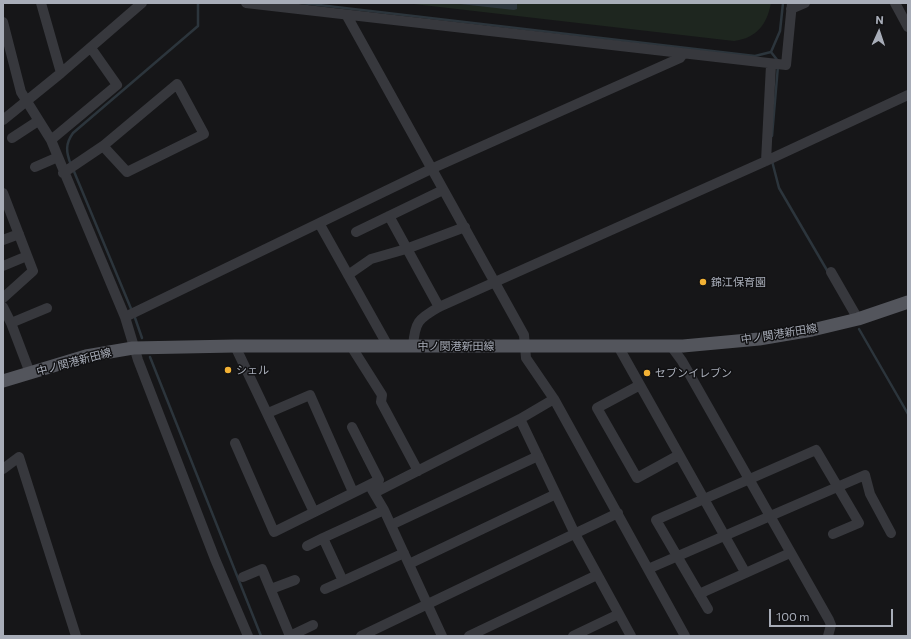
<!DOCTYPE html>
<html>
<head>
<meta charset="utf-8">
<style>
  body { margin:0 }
  #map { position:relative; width:911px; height:639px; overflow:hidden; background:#161618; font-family:Commissioner,sans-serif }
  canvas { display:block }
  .frame { position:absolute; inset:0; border:4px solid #a8adb8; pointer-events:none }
  .north { position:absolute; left:859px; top:12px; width:40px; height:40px; -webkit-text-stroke:3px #111113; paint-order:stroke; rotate:3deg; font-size:11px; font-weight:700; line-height:16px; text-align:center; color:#a8adb8 }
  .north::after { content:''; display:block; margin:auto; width:14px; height:18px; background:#a8adb8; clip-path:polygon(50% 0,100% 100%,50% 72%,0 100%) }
  .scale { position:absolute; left:769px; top:609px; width:124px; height:18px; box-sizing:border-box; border:2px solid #a8adb8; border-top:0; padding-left:5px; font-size:12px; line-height:14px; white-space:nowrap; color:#a8adb8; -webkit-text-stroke:3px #111113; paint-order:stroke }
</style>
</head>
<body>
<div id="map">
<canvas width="911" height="639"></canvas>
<div class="frame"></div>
<div class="north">N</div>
<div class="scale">100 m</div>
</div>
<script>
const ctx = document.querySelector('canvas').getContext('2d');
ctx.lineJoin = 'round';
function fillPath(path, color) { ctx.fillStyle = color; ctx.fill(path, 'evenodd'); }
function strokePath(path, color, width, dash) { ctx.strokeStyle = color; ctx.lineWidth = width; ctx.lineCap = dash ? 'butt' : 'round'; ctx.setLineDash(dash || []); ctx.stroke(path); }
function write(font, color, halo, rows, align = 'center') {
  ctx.font = font + ' Commissioner,"Noto Sans JP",sans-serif'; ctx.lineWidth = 3; ctx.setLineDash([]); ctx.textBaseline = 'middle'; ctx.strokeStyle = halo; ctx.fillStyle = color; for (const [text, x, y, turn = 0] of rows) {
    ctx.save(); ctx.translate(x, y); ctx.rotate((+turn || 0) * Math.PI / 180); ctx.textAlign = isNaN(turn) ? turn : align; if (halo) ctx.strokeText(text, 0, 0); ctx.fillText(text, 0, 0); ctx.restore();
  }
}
fillPath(new Path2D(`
  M 405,3 L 771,3 C 767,24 757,38 734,41 Z`), '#1e261f');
fillPath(new Path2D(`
  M 451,3 L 517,3 L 517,9 L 514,10 Z`), '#2c353c');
strokePath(new Path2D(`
  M 302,3 L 755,56 L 771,52
  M 771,52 L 778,61
  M 771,52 L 780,31 L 783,3
  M 772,136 L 778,66
  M 772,161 L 779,188 L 828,272
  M 71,165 C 66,152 65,144 73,133 L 198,26 L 198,3
  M 73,169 L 132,311
  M 134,315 L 142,338
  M 859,329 L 908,414
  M 150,357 L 261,636`), '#2c353c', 2.5);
strokePath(new Path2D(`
  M 41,3 L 61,73
  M 246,3 L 786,65 L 792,3
  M 895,3 L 908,27
  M 791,9 L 805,3
  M 347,16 L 524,335 L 526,358 L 554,399 L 685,636
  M 3,22 L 21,92 L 51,140 L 58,157 L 125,317 L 138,360 L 215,559 L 248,636
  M 3,120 L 61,73 L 142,3
  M 12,138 L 38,121
  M 51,140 L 117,85 L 91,48
  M 766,161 L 771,65
  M 35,167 L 58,157
  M 63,173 L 103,146 L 177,84 L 204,134 L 127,172 L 103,146
  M 3,193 L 33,271 L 3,298
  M 389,216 L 439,307
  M 319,223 L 388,346
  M 356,232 L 443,190
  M 3,240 L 19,234
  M 3,266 L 27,256
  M 831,272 L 858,319
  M 348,275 L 371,259 L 406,249 L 465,227
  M 3,307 L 11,323 L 30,373
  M 125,317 L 431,169 L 680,58 L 683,54
  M 11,323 L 47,308
  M 235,346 L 314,512
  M 351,346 L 382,395 L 381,402 L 418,471
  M 413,346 C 415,322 418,319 439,307 L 766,161 L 908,95
  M 618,346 L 745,572
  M 671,346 L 682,361 L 829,620 L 831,625 L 828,636
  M 640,385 L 597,408 L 637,478 L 679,455
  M 268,413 L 310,395 L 353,492
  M 520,419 L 575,534 L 631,636
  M 235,443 L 274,532 L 379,480 L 352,427
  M 3,469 L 19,457 L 76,636
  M 371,488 L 384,510 L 442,636
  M 374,493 L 520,419 L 554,399
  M 384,510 L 323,538 L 343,581 L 404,553
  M 391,525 L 538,456
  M 307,546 L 323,538
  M 409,564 L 556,494
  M 648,569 L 865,475 L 870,494 L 891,533
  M 243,577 L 262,569 L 290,636 L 313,625
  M 271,589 L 295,580
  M 325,589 L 343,581
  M 699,594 L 790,553
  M 708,609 L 656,520 L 816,450 L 859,523 L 833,534
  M 361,636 L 618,513
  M 469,636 L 597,575
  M 573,636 L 619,614`), '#37383d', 10);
strokePath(new Path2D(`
  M 3,381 L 86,356 L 133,348 L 235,346 L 683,346 L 759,339 L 812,330 L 858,319 L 908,302`), '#53555c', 13);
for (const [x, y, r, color] of [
  [703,282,4,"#f2b134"],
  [228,370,4,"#f2b134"],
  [647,373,4,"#f2b134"]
]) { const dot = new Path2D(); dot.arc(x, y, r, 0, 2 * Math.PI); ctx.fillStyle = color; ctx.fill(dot); strokePath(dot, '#111113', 1.5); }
write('11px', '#a8adb8', '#111113', [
  ["錦江保育園",711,282],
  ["シェル",236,370],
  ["セブンイレブン",655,373]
], 'left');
write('11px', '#a8adb8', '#111113', [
  ["中ノ関港新田線",779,334,-9],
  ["中ノ関港新田線",456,346],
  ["中ノ関港新田線",74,362,-15]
]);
</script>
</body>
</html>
